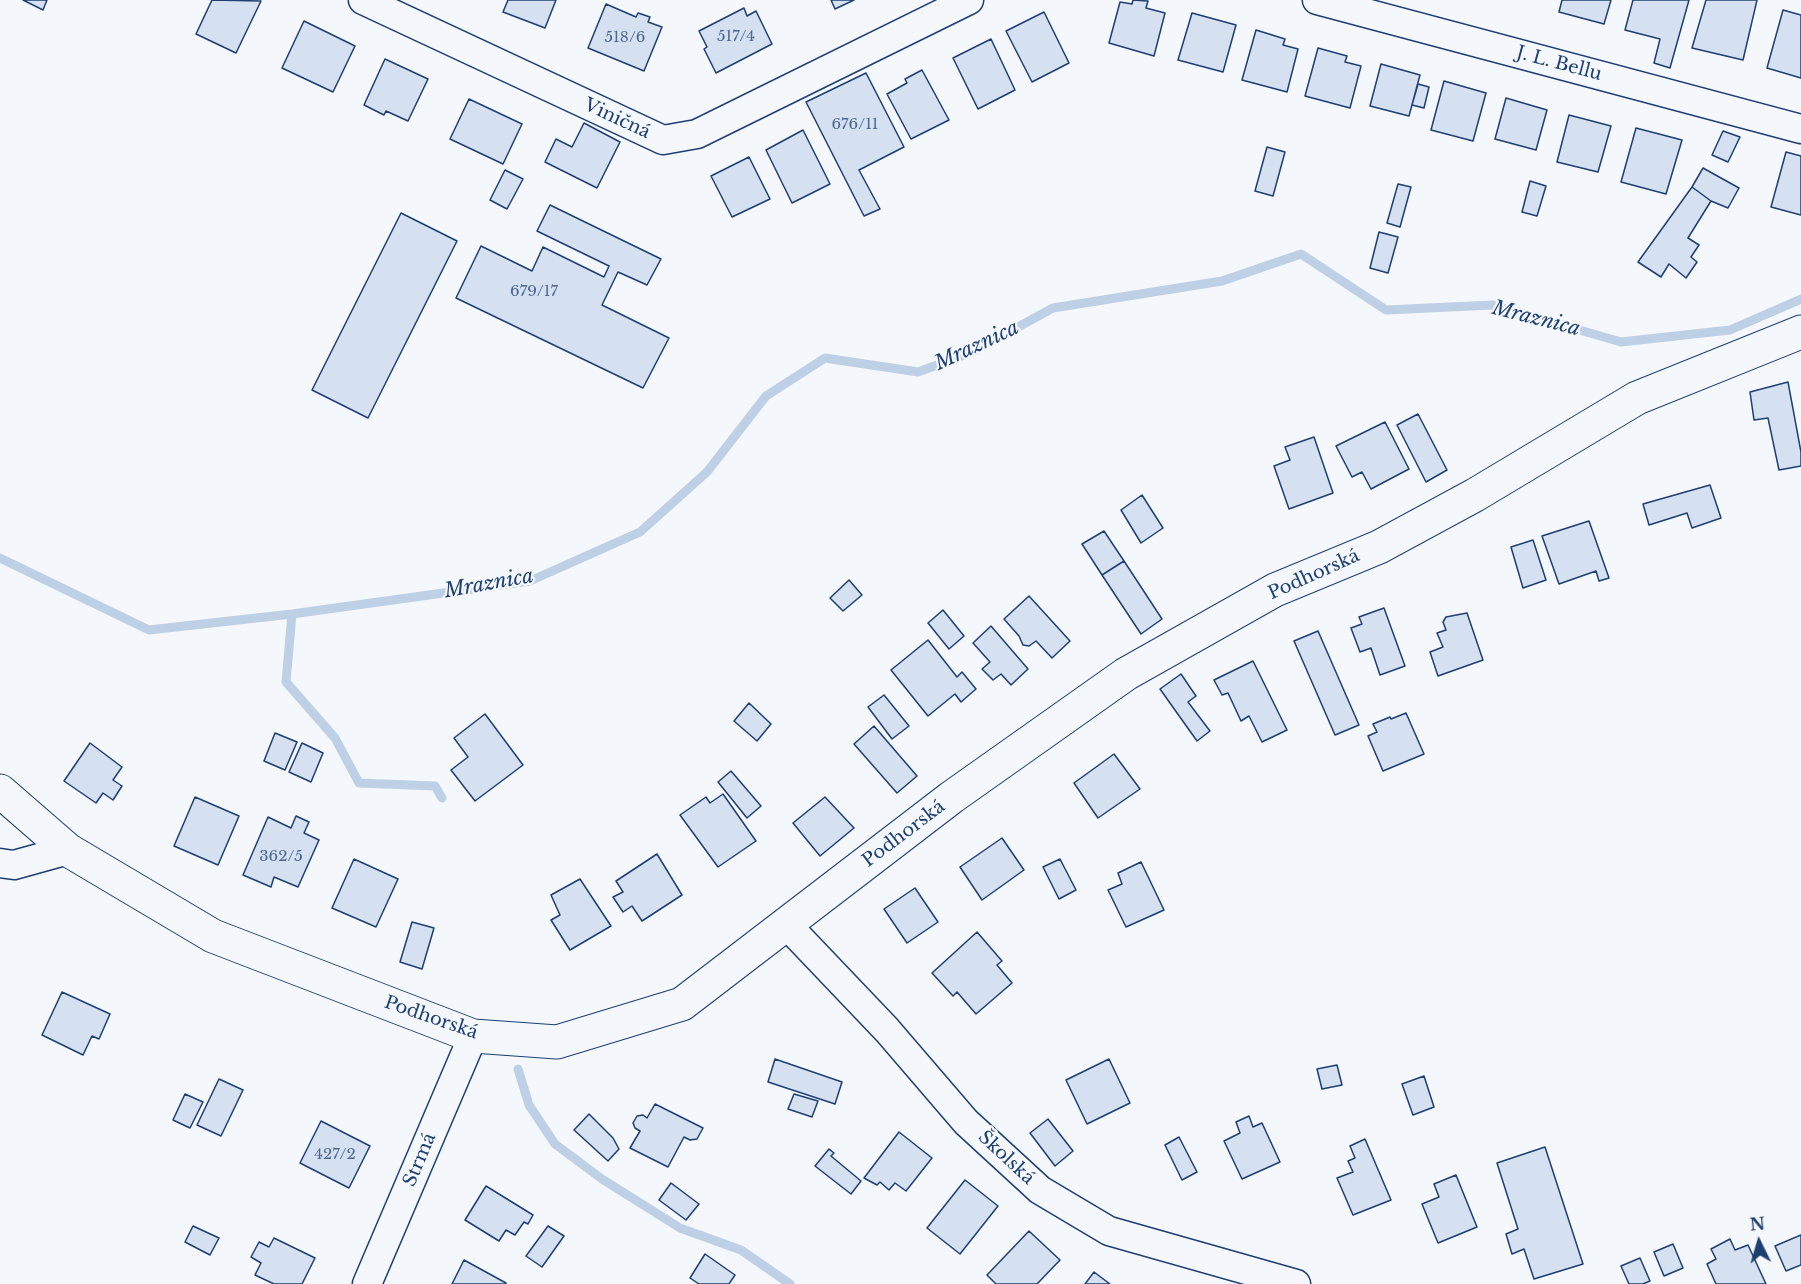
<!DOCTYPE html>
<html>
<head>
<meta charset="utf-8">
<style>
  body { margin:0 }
  #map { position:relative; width:1801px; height:1284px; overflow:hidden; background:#f4f7fb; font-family:"Libre Baskerville",serif }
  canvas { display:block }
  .north { position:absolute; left:1729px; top:1212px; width:60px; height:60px; -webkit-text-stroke:4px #f4f7fb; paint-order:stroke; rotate:355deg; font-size:16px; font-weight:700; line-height:24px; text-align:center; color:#1d3f73 }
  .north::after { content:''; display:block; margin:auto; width:21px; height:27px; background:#1d3f73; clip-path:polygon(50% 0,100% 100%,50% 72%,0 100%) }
</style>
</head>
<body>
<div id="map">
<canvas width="1801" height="1284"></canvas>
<div class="north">N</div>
</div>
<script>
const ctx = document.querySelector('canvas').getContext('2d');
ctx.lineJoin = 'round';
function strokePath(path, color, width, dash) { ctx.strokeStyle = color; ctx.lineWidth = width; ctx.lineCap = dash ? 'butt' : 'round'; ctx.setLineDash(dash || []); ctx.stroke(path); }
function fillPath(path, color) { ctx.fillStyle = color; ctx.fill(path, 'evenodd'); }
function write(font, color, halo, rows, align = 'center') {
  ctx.font = font + ' "Libre Baskerville",serif'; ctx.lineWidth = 4.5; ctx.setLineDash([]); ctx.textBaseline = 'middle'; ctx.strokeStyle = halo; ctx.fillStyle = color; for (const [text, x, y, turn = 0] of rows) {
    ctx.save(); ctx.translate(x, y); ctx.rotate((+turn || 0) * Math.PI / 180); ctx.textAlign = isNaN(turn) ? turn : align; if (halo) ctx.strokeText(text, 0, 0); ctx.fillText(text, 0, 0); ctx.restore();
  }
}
strokePath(new Path2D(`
  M 0,558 L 149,630 L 292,614 L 530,581 L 640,532 L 707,472 L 766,396 L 825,358 L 918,372 L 972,352 L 1053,308 L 1222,281 L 1301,254 L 1386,310 L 1493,305 L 1621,342 L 1730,330 L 1801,299
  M 292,614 L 286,682 L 335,738 L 359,783 L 435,786 L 442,798
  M 518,1069 L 529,1105 L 555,1144 L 602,1179 L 680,1228 L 741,1250 L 790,1284`), '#bed0e5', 9);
const building = new Path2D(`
  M 23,0 L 47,0 L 43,10 Z
  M 212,0 L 261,1 L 236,53 L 196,34 Z
  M 508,0 L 556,0 L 545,28 L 503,12 Z
  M 831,0 L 854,0 L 835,9 Z
  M 1133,0 L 1148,1 L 1146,8 L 1165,13 L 1154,56 L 1109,43 L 1120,2 L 1132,4 Z
  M 1562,0 L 1611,0 L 1604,24 L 1559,12 Z
  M 1633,0 L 1689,0 L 1670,68 L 1654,63 L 1660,39 L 1625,30 Z
  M 1706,0 L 1757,0 L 1743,60 L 1692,48 Z
  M 606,4 L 636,17 L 638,13 L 650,17 L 648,22 L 662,27 L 644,71 L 588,48 Z
  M 744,8 L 747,16 L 756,11 L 772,44 L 716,73 L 704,49 L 707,47 L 699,31 Z
  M 1783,10 L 1801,15 L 1801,78 L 1767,68 Z
  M 1044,12 L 1069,63 L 1032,82 L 1006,31 Z
  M 1192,13 L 1236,25 L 1223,72 L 1178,60 Z
  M 304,21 L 355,46 L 333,92 L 282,68 Z
  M 1256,30 L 1285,39 L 1283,45 L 1298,49 L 1287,92 L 1242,80 Z
  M 991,39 L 1015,90 L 978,109 L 953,58 Z
  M 1318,48 L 1347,56 L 1345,62 L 1361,66 L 1350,108 L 1305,96 Z
  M 385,59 L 428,79 L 408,121 L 386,111 L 384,115 L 364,105 Z
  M 1381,64 L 1420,75 L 1409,116 L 1370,106 Z
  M 922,70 L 949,120 L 911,139 L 887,94 L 907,83 L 905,79 Z
  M 866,73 L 904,147 L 859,170 L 880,209 L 864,216 L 806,102 Z
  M 1444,81 L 1486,93 L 1473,141 L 1431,130 Z
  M 1418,84 L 1429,87 L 1424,108 L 1412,105 Z
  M 1506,98 L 1547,110 L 1536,150 L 1495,139 Z
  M 469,99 L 522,124 L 503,164 L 450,139 Z
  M 1569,115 L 1611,126 L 1598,172 L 1557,162 Z
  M 584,123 L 620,142 L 597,188 L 545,162 L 556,139 L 572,147 Z
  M 1636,128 L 1682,140 L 1666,194 L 1621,182 Z
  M 803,130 L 830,184 L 792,203 L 766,150 Z
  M 1723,131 L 1740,137 L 1728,162 L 1712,155 Z
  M 1267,147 L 1285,152 L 1273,196 L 1255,191 Z
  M 1786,152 L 1801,156 L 1801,215 L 1771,207 Z
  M 749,157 L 770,199 L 732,217 L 711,176 Z
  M 1703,168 L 1739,188 L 1728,208 L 1711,201 L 1692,187 Z
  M 505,170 L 523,179 L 507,209 L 490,200 Z
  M 1530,181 L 1546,186 L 1537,216 L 1522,212 Z
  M 1398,184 L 1411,187 L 1400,227 L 1387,223 Z
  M 1692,187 L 1711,201 L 1688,238 L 1699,245 L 1691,257 L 1697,262 L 1686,278 L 1669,264 L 1661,277 L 1638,262 Z
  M 550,205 L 661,259 L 647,285 L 618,272 L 602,305 L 669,338 L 643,388 L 456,298 L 481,246 L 532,271 L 543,247 L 604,277 L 609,266 L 537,231 Z
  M 401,213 L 457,241 L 368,418 L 312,390 Z
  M 1379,232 L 1398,237 L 1388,273 L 1370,268 Z
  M 1788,382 L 1801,452 L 1801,466 L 1779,470 L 1768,418 L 1754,420 L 1750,392 Z
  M 1418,414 L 1447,470 L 1426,482 L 1397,425 Z
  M 1385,422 L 1409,469 L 1371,489 L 1362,472 L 1352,477 L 1336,446 Z
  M 1314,437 L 1333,493 L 1289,509 L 1274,466 L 1290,460 L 1285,447 Z
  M 1710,485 L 1721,518 L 1692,528 L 1687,513 L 1649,525 L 1643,504 Z
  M 1142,495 L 1163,528 L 1141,543 L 1121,510 Z
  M 1589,521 L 1609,578 L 1599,581 L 1596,571 L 1559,584 L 1542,536 Z
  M 1104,531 L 1124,561 L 1102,575 L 1082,544 Z
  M 1533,540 L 1546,580 L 1523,588 L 1511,547 Z
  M 1124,561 L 1162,619 L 1141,634 L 1102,575 Z
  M 849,580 L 862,595 L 843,611 L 830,598 Z
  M 1029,596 L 1070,641 L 1052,658 L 1036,641 L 1029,646 L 1023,645 L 1019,636 L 1004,619 Z
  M 1384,608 L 1405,666 L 1380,675 L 1371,648 L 1360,652 L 1351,628 L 1362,624 L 1359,617 Z
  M 943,610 L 964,636 L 949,649 L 928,623 Z
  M 1467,613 L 1483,660 L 1438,676 L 1430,652 L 1443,647 L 1437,633 L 1446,630 L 1443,622 L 1446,617 Z
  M 991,626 L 1028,669 L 1011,685 L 1001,674 L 993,680 L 982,669 L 990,662 L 973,643 Z
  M 1318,631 L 1359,725 L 1335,735 L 1294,641 Z
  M 928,640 L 957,677 L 962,672 L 976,689 L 961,702 L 955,694 L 928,716 L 891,670 Z
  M 1253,661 L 1287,730 L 1262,742 L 1249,716 L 1241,721 L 1228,693 L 1222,695 L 1214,680 Z
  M 1181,674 L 1196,696 L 1188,702 L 1210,731 L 1197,741 L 1160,689 Z
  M 884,695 L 909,726 L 892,739 L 868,707 Z
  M 749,703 L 771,724 L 757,741 L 734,721 Z
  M 1406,713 L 1424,754 L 1383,771 L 1368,736 L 1377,732 L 1373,724 L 1390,717 L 1391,719 Z
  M 485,714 L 523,765 L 475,801 L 451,770 L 468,757 L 454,738 Z
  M 874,726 L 917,776 L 897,793 L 854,744 Z
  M 275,733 L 297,742 L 285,770 L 264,761 Z
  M 90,743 L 122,767 L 113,780 L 122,786 L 113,800 L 103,793 L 96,803 L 64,781 Z
  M 302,743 L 323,753 L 311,782 L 289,772 Z
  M 1114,754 L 1140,789 L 1098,818 L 1074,783 Z
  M 731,771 L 761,806 L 747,818 L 718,782 Z
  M 723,794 L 756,841 L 718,867 L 680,815 L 706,797 L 710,803 Z
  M 195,797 L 239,816 L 218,865 L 174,846 Z
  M 825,797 L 854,828 L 820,856 L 793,823 Z
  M 296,816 L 309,822 L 304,833 L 319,840 L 298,887 L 274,877 L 271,887 L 243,875 L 268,817 L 291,828 Z
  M 1002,838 L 1024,870 L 982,900 L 960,867 Z
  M 657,854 L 682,895 L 642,921 L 632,906 L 623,912 L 613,897 L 623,892 L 616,881 Z
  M 354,859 L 398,879 L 376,927 L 332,908 Z
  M 1060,859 L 1076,890 L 1059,899 L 1043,867 Z
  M 1141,862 L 1164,910 L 1126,927 L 1108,890 L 1122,884 L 1118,873 Z
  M 580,879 L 611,926 L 570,950 L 551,920 L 560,915 L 551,895 Z
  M 915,888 L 938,922 L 907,943 L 884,909 Z
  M 412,922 L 434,928 L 422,969 L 400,962 Z
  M 977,932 L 1002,961 L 997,965 L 1012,983 L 976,1014 L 957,992 L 953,996 L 932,973 Z
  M 62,992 L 110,1014 L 99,1039 L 92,1036 L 83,1055 L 42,1035 Z
  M 775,1059 L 842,1082 L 835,1104 L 768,1082 Z
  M 1109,1059 L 1130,1103 L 1087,1124 L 1066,1080 Z
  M 1337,1065 L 1342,1085 L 1322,1089 L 1317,1069 Z
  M 1424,1076 L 1434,1107 L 1413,1115 L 1402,1084 Z
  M 219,1079 L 243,1090 L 221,1136 L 197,1125 Z
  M 185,1094 L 203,1102 L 190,1128 L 173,1120 Z
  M 794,1094 L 818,1101 L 812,1117 L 788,1109 Z
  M 655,1104 L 703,1128 L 697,1139 L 690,1140 L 684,1137 L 668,1167 L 630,1148 L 640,1131 L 635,1128 L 633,1123 L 637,1116 L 643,1115 L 647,1118 Z
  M 589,1114 L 613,1138 L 619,1149 L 608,1161 L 574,1130 Z
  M 1249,1116 L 1253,1127 L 1262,1123 L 1280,1162 L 1242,1179 L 1224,1141 L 1240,1133 L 1236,1122 Z
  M 1048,1119 L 1073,1151 L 1055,1166 L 1030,1133 Z
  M 321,1121 L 370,1146 L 349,1188 L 300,1163 Z
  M 899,1132 L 932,1158 L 906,1191 L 895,1183 L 889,1190 L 880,1182 L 877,1185 L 864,1178 Z
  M 1179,1137 L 1197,1172 L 1182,1180 L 1165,1145 Z
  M 1365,1139 L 1391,1200 L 1353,1215 L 1337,1178 L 1353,1172 L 1348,1161 L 1355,1158 L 1350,1146 Z
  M 1545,1147 L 1583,1264 L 1534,1279 L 1524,1249 L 1512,1254 L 1506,1234 L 1518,1229 L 1497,1163 Z
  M 829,1149 L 834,1153 L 831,1156 L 861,1181 L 851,1194 L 815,1166 Z
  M 1456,1175 L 1477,1227 L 1438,1243 L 1422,1204 L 1439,1197 L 1434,1184 Z
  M 965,1180 L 998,1206 L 960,1254 L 927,1228 Z
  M 671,1183 L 699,1204 L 686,1220 L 659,1200 Z
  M 486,1186 L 533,1215 L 528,1224 L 524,1222 L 515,1235 L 506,1230 L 499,1241 L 465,1220 Z
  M 193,1226 L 219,1238 L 210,1255 L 185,1242 Z
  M 548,1226 L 564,1236 L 542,1267 L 526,1256 Z
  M 1029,1231 L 1060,1260 L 1037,1284 L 996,1284 L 987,1275 Z
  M 1801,1235 L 1801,1265 L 1786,1271 L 1775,1246 Z
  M 274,1238 L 315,1258 L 302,1284 L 274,1284 L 255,1275 L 261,1263 L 251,1257 L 259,1242 L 269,1247 Z
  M 1730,1239 L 1735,1250 L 1748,1245 L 1766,1284 L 1716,1284 L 1707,1264 L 1716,1259 L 1711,1249 Z
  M 1673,1244 L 1683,1268 L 1664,1276 L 1654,1252 Z
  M 705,1254 L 735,1275 L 729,1284 L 699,1284 L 690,1278 Z
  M 1640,1258 L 1650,1281 L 1643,1284 L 1629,1284 L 1621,1266 Z
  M 464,1260 L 506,1283 L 505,1284 L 452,1284 Z
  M 1094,1272 L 1110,1284 L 1085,1284 Z`);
fillPath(building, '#d5e0f0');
strokePath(building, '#1d3f73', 1.5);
const minor = new Path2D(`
  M 363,0 L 663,140 L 697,134 L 969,0
  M 1317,0 L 1801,129
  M 0,863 L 14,865 L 68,850
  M 786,924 L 887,1030 L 966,1122 L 1040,1190 L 1109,1231 L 1296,1284
  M 367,1284 L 473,1036`);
const tertiary = new Path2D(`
  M 0,791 L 68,850 L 213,936 L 473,1036 L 557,1042 L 682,1004 L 952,797 L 1126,674 L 1275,590 L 1379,547 L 1475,495 L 1637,398 L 1801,332`);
strokePath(minor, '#1d3f73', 31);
strokePath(tertiary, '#1d3f73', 35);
strokePath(minor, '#f4f7fb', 28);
strokePath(tertiary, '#f4f7fb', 33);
write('15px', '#4b6792', null, [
  ["517/4",736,37],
  ["518/6",625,38],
  ["676/11",855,125],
  ["679/17",534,292],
  ["362/5",281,857],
  ["427/2",335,1155]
]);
write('18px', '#1d3f73', '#f4f7fb', [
  ["J. L. Bellu",1559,64,15],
  ["Viničná",617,119,25],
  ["Podhorská",1314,575,-24],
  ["Podhorská",904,834,-37],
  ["Podhorská",431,1018,19],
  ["Školská",1006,1158,43],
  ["Strmá",420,1160,-67]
]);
write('italic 20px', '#1d3f73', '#f4f7fb', [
  ["Mraznica",1536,319,14],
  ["Mraznica",977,346,-25],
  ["Mraznica",489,584,-10]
]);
</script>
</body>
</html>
